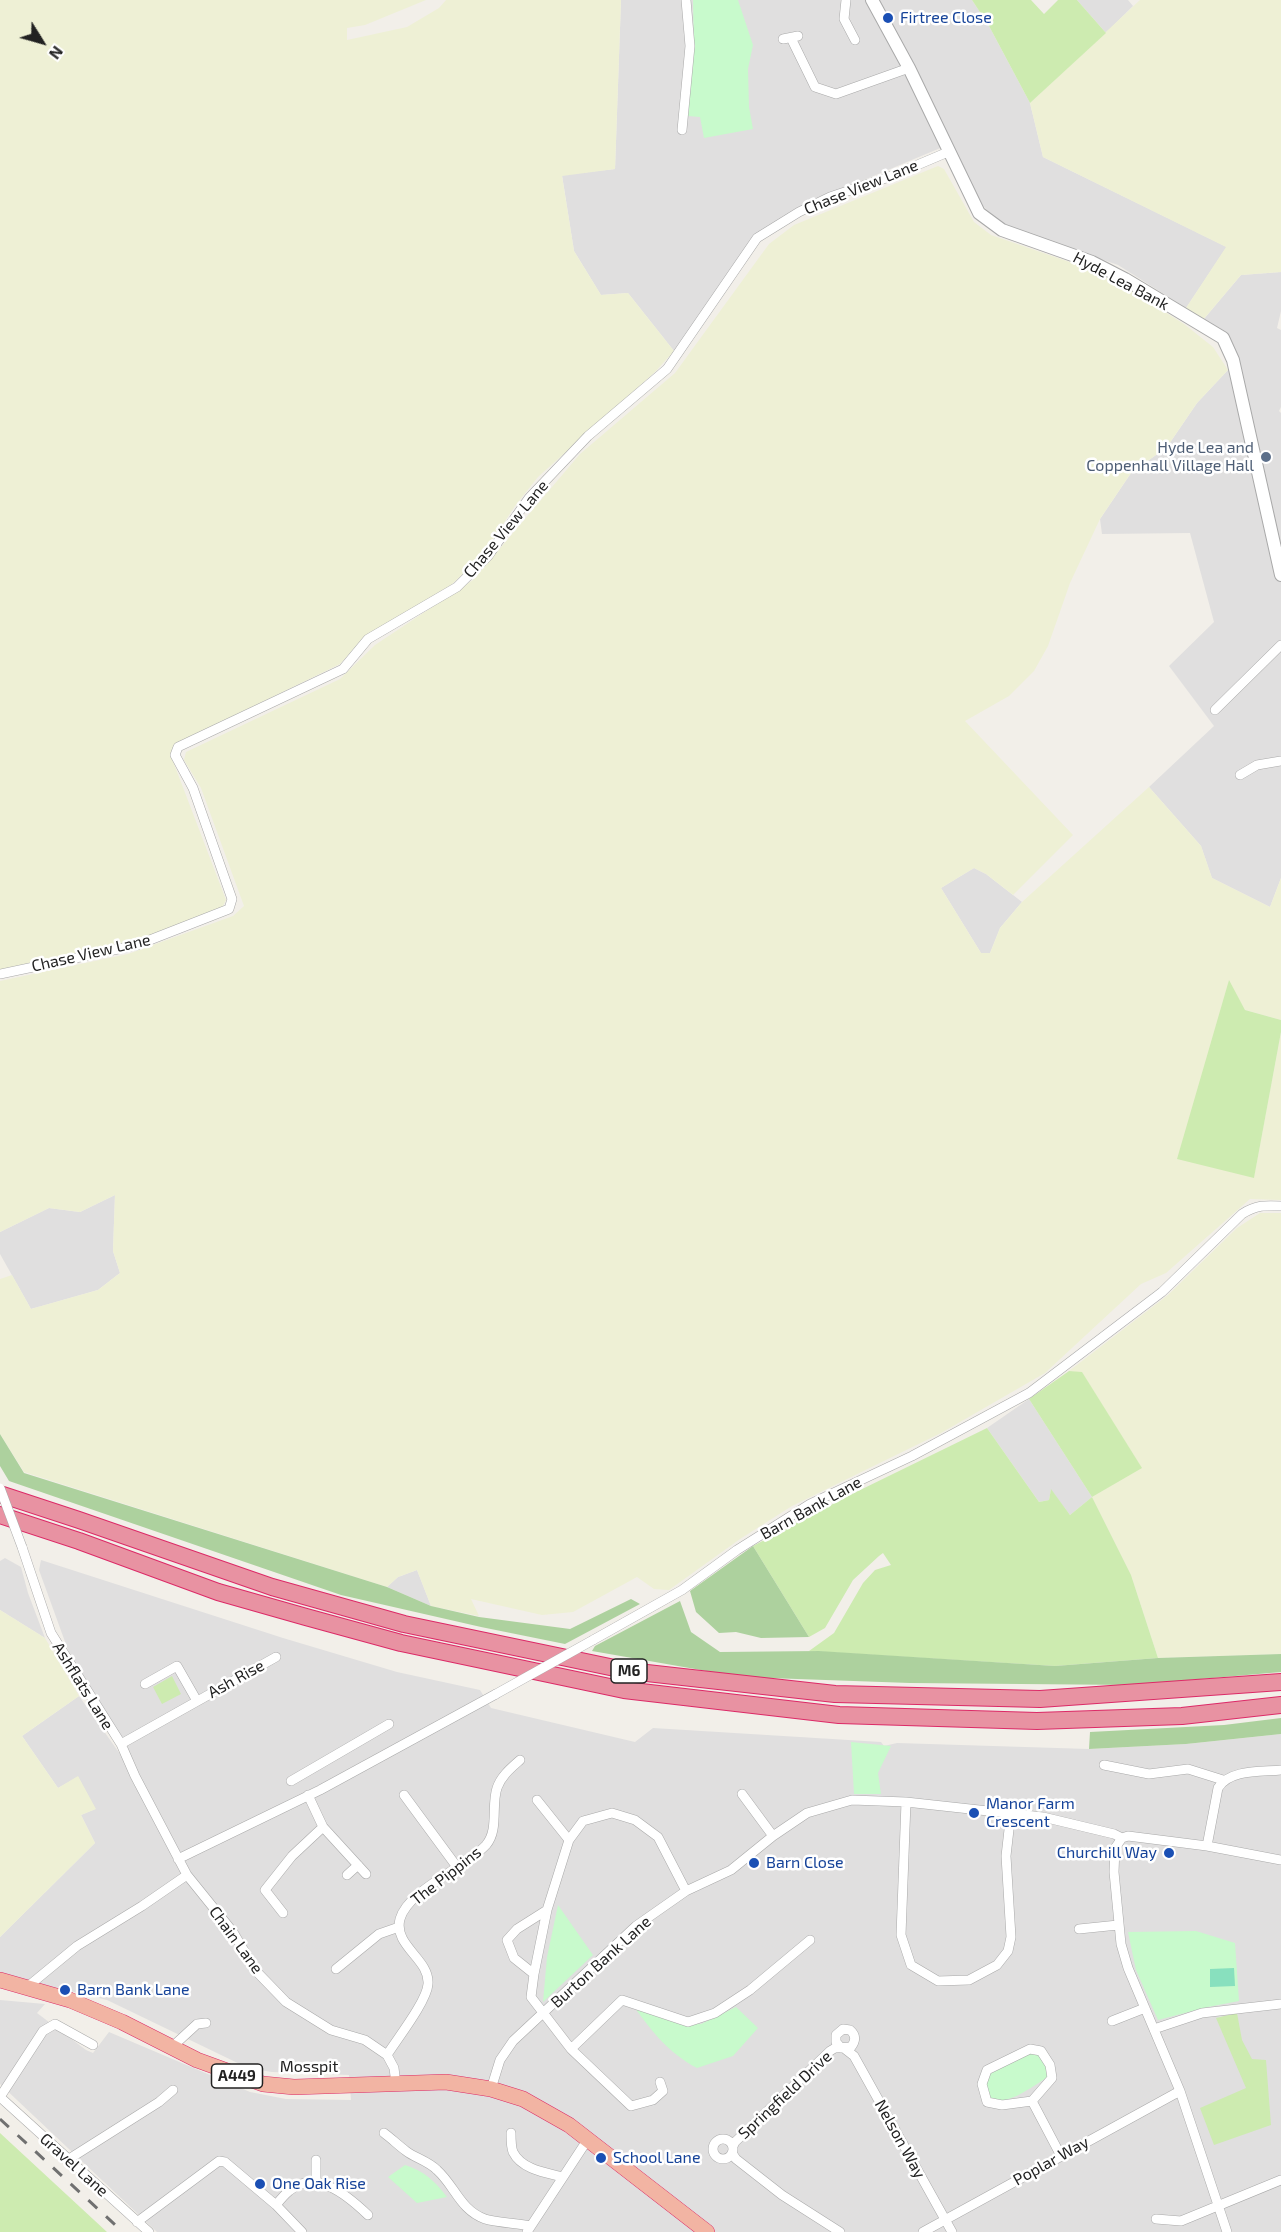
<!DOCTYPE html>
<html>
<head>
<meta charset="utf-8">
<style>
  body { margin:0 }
  #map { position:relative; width:1281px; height:2232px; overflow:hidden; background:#f2efe9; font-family:"Exo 2",sans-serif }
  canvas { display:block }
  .north { position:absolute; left:12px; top:12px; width:60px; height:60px; -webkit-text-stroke:4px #fff; paint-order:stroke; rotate:127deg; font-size:16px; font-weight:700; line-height:24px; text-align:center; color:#222 }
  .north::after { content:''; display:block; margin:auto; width:21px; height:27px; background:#222; clip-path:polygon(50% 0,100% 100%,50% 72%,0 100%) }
</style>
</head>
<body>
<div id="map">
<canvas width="1281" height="2232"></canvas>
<div class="north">N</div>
</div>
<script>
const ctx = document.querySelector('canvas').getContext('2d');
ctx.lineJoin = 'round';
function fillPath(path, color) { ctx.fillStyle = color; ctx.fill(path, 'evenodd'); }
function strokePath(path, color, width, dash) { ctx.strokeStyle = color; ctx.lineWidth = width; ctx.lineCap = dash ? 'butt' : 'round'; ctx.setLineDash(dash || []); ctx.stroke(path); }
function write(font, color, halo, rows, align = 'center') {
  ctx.font = font + ' "Exo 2",sans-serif'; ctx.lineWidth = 5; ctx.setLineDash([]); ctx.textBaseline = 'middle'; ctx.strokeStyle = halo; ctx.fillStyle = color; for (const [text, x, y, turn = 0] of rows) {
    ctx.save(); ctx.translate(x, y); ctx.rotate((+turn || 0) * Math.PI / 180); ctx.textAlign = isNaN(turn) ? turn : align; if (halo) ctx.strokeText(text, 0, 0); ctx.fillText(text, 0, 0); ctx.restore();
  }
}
fillPath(new Path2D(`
  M 621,0 L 972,0 L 989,26 L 1030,103 L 1043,157 L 1227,247 L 1186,308 L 1118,265 L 1002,225 L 981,204 L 950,144 L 797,208 L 754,236 L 674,351 L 628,293 L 601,295 L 574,251 L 562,175 L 615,169 Z
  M 1077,0 L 1128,0 L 1133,6 L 1106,33 Z
  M 1281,272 L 1281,311 L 1277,328 L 1281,330 L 1281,407 L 1279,411 L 1281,413 L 1281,878 L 1270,907 L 1212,878 L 1201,846 L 1149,787 L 1214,726 L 1169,666 L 1214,622 L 1190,533 L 1102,534 L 1100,519 L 1131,473 L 1167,447 L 1197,403 L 1228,370 L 1239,371 L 1238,357 L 1224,332 L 1203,320 L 1241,275 Z
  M 974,868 L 986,874 L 1022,902 L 1000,928 L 990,953 L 981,953 L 941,888 Z
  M 115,1195 L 113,1251 L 120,1273 L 98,1290 L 31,1309 L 0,1254 L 0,1232 L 49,1208 L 80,1212 Z
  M 1029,1399 L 1092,1497 L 1070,1515 L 1051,1490 L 1049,1500 L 1039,1502 L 987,1428 Z
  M 5,1558 L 21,1567 L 28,1593 L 45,1638 L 0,1610 L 0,1561 Z
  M 41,1560 L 283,1638 L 397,1672 L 480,1690 L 491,1708 L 635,1742 L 653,1728 L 881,1742 L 884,1746 L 897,1743 L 1089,1749 L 1186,1744 L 1281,1734 L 1281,2232 L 157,2232 L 0,2084 L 0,2000 L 45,2004 L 37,2013 L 86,2050 L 93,2053 L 109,2032 L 250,2092 L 286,2099 L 351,2100 L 349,2075 L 272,2072 L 248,2068 L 107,2000 L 0,1974 L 0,1937 L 95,1843 L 81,1815 L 95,1809 L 78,1777 L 58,1788 L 22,1736 L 79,1696 L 120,1754 L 127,1747 L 68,1650 L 39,1570 Z
  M 417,1570 L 431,1606 L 387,1587 L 398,1577 Z`), '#e0dfdf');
fillPath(new Path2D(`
  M 0,0 L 426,0 L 365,25 L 347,28 L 347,40 L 407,27 L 439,8 L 446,0 L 621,0 L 615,169 L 562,176 L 574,251 L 601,295 L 628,293 L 674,351 L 655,372 L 538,477 L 515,506 L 482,556 L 451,585 L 365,637 L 340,664 L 180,742 L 171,756 L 226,900 L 221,910 L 130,942 L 0,971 Z
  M 1140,0 L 1281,0 L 1281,272 L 1241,275 L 1203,320 L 1186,308 L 1226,247 L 1043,157 L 1030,103 Z
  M 938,166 L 944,169 L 974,222 L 991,235 L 1090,269 L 1135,293 L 1184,324 L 1213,347 L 1228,370 L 1197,403 L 1167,447 L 1131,473 L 1100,519 L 1070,583 L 1048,646 L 1034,671 L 1009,696 L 965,721 L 1073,835 L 1013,895 L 986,874 L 974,868 L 941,888 L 981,953 L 990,953 L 1000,928 L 1022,902 L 1149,787 L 1201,846 L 1212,878 L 1270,907 L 1281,878 L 1281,1020 L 1245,1010 L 1228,981 L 1254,1177 L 1281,1032 L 1281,1200 L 1250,1199 L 1166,1273 L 1141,1284 L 1045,1373 L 941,1433 L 792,1506 L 740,1539 L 669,1590 L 654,1589 L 637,1577 L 573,1612 L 542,1615 L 471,1599 L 479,1616 L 431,1606 L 417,1570 L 398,1577 L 387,1587 L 24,1472 L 0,1434 L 0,1279 L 12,1275 L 31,1309 L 98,1290 L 120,1273 L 113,1251 L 115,1195 L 80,1212 L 49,1208 L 0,1232 L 0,981 L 128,954 L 233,916 L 244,906 L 201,788 L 184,760 L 186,752 L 340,679 L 375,645 L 473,580 L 580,454 L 675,373 L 769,244 L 794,225 Z
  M 1260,1213 L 1281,1213 L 1281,1654 L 1158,1658 L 1131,1575 L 1092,1497 L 1141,1467 L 1082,1373 L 1069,1371 L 1168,1295 L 1237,1228 Z
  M 0,1610 L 45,1638 L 79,1696 L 22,1736 L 58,1788 L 78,1776 L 96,1809 L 81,1815 L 95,1843 L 0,1937 Z`), '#eef0d5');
fillPath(new Path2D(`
  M 972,0 L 1031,0 L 1044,14 L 1058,0 L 1077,0 L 1106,33 L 1030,103 L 989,26 Z
  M 1229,980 L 1245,1010 L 1281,1020 L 1281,1032 L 1254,1178 L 1177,1159 Z
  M 1069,1371 L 1082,1372 L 1142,1468 L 1092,1497 L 1131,1575 L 1158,1658 L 1055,1666 L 809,1651 L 834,1633 L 863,1583 L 875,1570 L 891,1565 L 883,1553 L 879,1556 L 853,1580 L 825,1628 L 809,1637 L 753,1546 L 850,1495 L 987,1428 L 1039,1502 L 1049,1500 L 1051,1489 L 1070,1515 L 1092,1497 L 1029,1399 Z
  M 172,1676 L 181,1694 L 162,1704 L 153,1687 Z
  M 1237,2013 L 1242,2040 L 1252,2059 L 1266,2060 L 1271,2125 L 1214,2145 L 1200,2108 L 1246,2088 L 1216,2018 Z
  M 0,2133 L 107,2232 L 0,2232 Z`), '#cdebb0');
fillPath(new Path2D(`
  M 0,1434 L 24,1473 L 387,1587 L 431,1606 L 479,1617 L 570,1629 L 631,1599 L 640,1604 L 565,1644 L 481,1627 L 341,1595 L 9,1481 L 0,1466 Z
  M 753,1546 L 809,1637 L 761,1638 L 736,1632 L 719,1633 L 696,1612 L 690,1591 Z
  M 680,1601 L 691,1632 L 720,1652 L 819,1651 L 1055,1666 L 1158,1658 L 1281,1654 L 1281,1672 L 1132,1685 L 910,1683 L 741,1677 L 592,1651 L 595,1646 Z
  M 1281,1718 L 1281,1734 L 1186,1744 L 1089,1749 L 1090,1732 L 1224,1725 Z`), '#add19e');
fillPath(new Path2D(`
  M 693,0 L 738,0 L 753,45 L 748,69 L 749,107 L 753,129 L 704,138 L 700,117 L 688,116 L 694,52 Z
  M 851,1742 L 891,1746 L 878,1773 L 881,1794 L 854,1794 Z
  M 558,1905 L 593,1955 L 543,2002 L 547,1957 Z
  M 1196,1931 L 1235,1943 L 1239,2001 L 1208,2007 L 1158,2020 L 1136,1970 L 1128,1932 Z
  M 736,2007 L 758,2028 L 733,2056 L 697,2068 C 669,2053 653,2033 635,2008 L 688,2022 L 701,2024 Z
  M 1030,2049 C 1043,2056 1046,2063 1048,2077 C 1031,2087 1010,2105 990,2100 L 986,2086 L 989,2073 Z
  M 405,2165 C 424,2171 435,2181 447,2197 L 417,2203 L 388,2177 Z`), '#c8facc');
fillPath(new Path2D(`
  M 1234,1968 L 1235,1986 L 1210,1987 L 1210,1969 Z`), '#88e0be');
const minor = new Path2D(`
  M 846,0 L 844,19 L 855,40
  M 791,38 L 815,87 L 836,94 L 909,68
  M 783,39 L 798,36
  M 682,130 L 690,46 L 686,0
  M 1215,710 L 1281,645
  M 1240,775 L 1257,765 L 1281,761
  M 0,974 L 137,945 L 229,909 L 232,899 L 193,788 L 175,755 L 178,747 L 343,669 L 368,639 L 457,587 L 488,556 L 529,498 L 588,436 L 667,369 L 757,238 L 799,212 L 830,197 L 889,177 L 948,152
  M 22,1547 L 51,1633 L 121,1744 L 135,1776 L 187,1875 L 233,1932 L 256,1971 L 286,2002 L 331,2030 L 365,2040 L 387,2055 L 394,2068 L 396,2084
  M 593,1640 L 682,1590 L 737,1550 L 810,1504 L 912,1456 L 1029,1393 L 1162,1292 L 1242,1214 C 1256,1205 1265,1205 1281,1206
  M 145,1684 L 177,1666 L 197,1701
  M 121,1744 L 276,1657
  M 1104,1765 L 1149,1774 L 1188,1769 L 1223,1780
  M 291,1781 L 389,1724
  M 742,1794 L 773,1836
  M 308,1795 L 323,1827 L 366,1874
  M 404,1795 L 457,1867
  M 537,1800 L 569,1840
  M 906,1802 L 901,1935 L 911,1965 L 938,1981 L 969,1980 L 997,1965 L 1008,1951 L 1011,1937 L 1006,1856 L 1011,1812
  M 1122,1838 L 1115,1848 L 1114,1872 L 1121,1944 L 1128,1968 L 1180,2091 L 1227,2232
  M 1207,1846 L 1218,1788 C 1230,1769 1261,1772 1281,1770
  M 178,1859 L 320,1790 L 496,1694
  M 347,1875 L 358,1865
  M 283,1913 L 265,1890 L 292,1856 L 323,1827
  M 1079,1929 L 1118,1925
  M 336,1969 L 379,1934 L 399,1927
  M 534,1974 L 514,1958 L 507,1940 L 517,1929 L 547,1910
  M 26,1988 L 77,1946 L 142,1906 L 187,1875
  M 1112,2021 L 1145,2008
  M 1154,2029 L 1202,2013 L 1281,2004
  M 172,2047 L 197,2024 L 206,2023
  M 571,2049 L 622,2000 L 688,2022 L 715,2013 L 750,1990 L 810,1940
  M 845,2049 L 854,2056 L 952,2232
  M 387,2055 C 397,2039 427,2001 428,1984 C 430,1959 393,1946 400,1919 C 408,1890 465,1868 486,1845 C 499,1830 491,1806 497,1788 C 501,1776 511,1768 520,1760
  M 660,2082 L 663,2091 L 653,2100 L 631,2106 L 571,2049 L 531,1997 L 534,1974 L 547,1910 L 569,1840 L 583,1821 L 612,1813 L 635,1820 L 658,1837 L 686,1891
  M 491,2089 L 500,2060 L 513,2041 L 636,1926 L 686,1891 L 731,1870 L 773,1836 L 807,1813 L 852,1800 L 906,1802 L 1043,1817 L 1114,1834 L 1122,1838 L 1128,1836 L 1207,1846 L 1281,1860
  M 0,2097 L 149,2232
  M 0,2097 L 43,2031 L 55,2024 L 93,2045
  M 1032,2101 L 1002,2105 L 987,2102 L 982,2084 L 987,2070 L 1030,2049 L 1041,2051 L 1050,2065 L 1052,2078 L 1032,2101 L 1061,2156
  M 384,2133 C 392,2139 398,2145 406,2151 C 415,2158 428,2161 437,2170 C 455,2186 460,2210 485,2219 C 498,2223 517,2223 531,2226
  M 511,2133 C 511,2139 511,2147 513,2152 C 522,2170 547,2173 563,2177
  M713 2149a10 10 0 1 1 20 0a10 10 0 1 1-20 0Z
  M 733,2146 L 735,2142 L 830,2051 L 835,2048 L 851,2047 C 856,2041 856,2035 850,2030 L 843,2029 L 836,2035 L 836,2042 L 841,2048
  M 732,2153 L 736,2159 L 782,2195 L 840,2232
  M 69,2159 L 159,2102 L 173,2090
  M 316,2160 L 316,2181
  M 276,2205 C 280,2200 284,2195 289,2191 C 316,2168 348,2196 368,2215
  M 1156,2219 L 1181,2221 L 1281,2180
  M 137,2222 L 219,2161 L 225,2162 L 276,2205 L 302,2232
  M 527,2232 L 588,2139
  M 923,2232 L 1180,2091`);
const tertiary = new Path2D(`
  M 872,0 L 909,68 L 979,213 L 1002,230 L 1092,262 L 1125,279 L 1223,338 L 1233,360 L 1281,575`);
const trunk = new Path2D(`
  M 0,1980 L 70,2000 L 122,2022 L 197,2060 L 263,2084 L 294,2087 L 446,2082 L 491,2089 L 523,2099 L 569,2125 L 707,2232`);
const motorway = new Path2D(`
  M 0,1494 L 79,1520 L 272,1587 L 404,1624 L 629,1671 L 835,1694 L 1040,1699 L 1281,1682
  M 0,1515 L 79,1541 L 218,1592 L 306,1617 L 401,1643 L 624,1690 L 839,1715 L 1037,1721 L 1182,1716 L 1281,1705`);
strokePath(minor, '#a9a9a9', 10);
strokePath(tertiary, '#a9a9a9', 14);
strokePath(trunk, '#dc2a67', 16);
strokePath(motorway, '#dc2a67', 18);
strokePath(minor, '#fff', 9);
strokePath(tertiary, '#fff', 12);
strokePath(trunk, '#f2b4a3', 15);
strokePath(motorway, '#e892a2', 16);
strokePath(new Path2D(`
  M 0,2119 L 123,2232`), '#707070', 3, [12, 12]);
const minorBridge = new Path2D(`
  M 0,1488 L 22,1547
  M 496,1694 L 593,1640`);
strokePath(minorBridge, '#a9a9a9', 10, []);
strokePath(minorBridge, '#fff', 9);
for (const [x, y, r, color] of [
  [888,18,6,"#1a4fb4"],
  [1266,457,6,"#5c6f8a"],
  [974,1813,6,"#1a4fb4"],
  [1169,1853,6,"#1a4fb4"],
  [754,1863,6,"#1a4fb4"],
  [65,1990,6,"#1a4fb4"],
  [601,2158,6,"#1a4fb4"],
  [260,2184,6,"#1a4fb4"]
]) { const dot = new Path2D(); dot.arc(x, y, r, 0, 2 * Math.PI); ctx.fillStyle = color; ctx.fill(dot); strokePath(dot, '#fff', 2); }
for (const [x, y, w] of [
  [629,1671,36],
  [237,2076,51]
]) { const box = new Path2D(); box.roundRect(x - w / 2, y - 12, w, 24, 4.5); ctx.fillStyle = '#fff'; ctx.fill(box); strokePath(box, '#222', 1.5); }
write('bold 15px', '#222', null, [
  ["M6",629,1671],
  ["A449",237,2076]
]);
write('16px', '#164399', '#fff', [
  ["Firtree Close",900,18],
  ["Manor Farm",986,1804],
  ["Crescent",986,1822],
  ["Churchill Way",1157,1853,"right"],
  ["Barn Close",766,1863],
  ["Barn Bank Lane",77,1990],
  ["School Lane",613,2158],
  ["One Oak Rise",272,2184]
], 'left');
write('16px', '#222', '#fff', [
  ["Chase View Lane",861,187,-22],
  ["Hyde Lea Bank",1121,281,28],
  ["Chase View Lane",506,529,-50],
  ["Chase View Lane",91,953,-13],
  ["Barn Bank Lane",811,1508,-29],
  ["Ash Rise",236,1679,-29],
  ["Ashflats Lane",83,1686,58],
  ["The Pippins",446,1876,-38],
  ["Chain Lane",236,1940,54],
  ["Burton Bank Lane",601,1962,-42],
  ["Mosspit",309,2067],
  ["Springfield Drive",785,2095,-43],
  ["Nelson Way",900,2139,61],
  ["Poplar Way",1051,2161,-29],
  ["Gravel Lane",74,2165,42]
]);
write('16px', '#4e5e75', '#fff', [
  ["Hyde Lea and",1254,448],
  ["Coppenhall Village Hall",1254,466]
], 'right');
</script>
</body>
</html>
